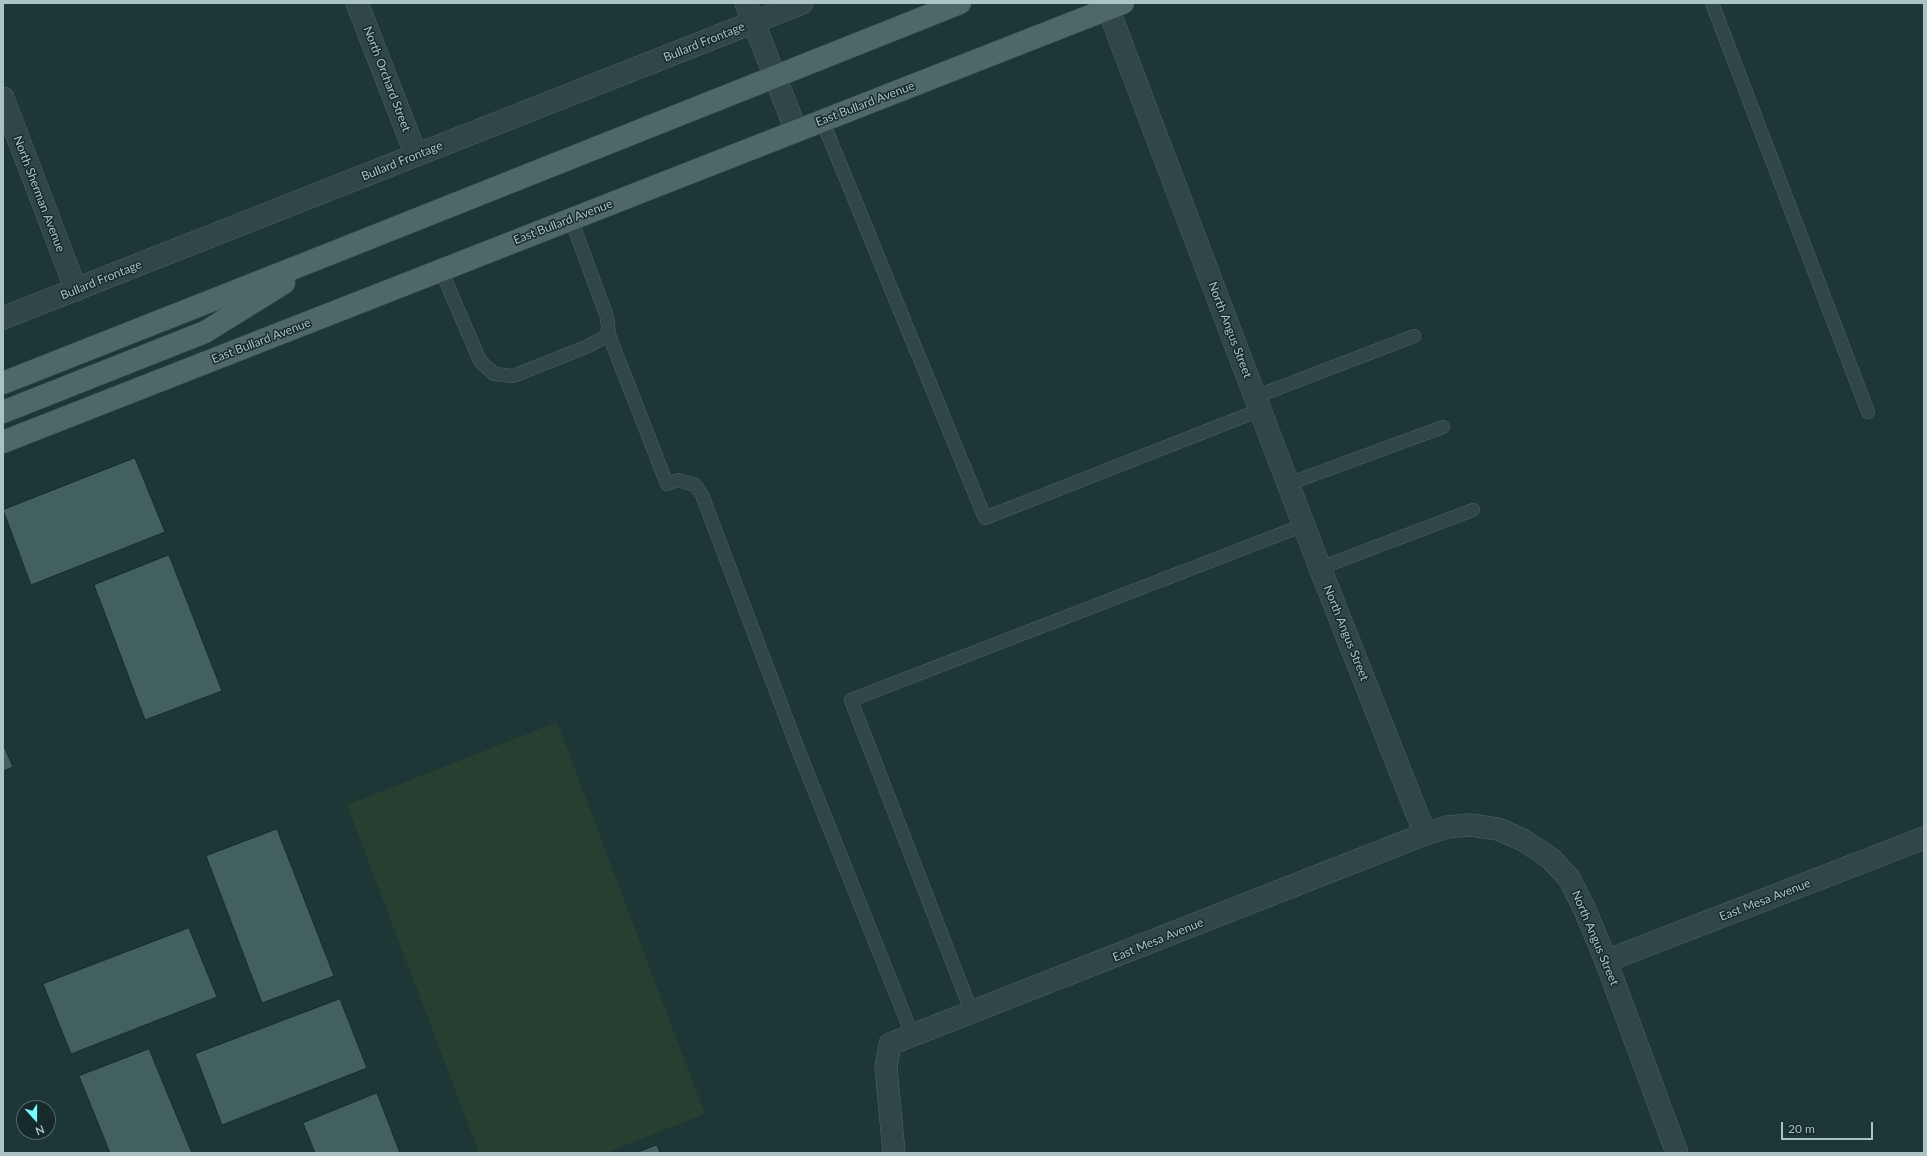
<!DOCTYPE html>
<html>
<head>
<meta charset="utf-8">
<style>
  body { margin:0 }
  #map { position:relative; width:1927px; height:1156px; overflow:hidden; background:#1d3636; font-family:Lato,sans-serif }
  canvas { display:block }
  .frame { position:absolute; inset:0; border:4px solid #aac3c4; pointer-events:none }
  .north { position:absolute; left:16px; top:1100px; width:40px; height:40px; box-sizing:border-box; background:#172a2b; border:1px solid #526768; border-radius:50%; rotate:159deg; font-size:11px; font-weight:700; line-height:16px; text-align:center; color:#aac3c4 }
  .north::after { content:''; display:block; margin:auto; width:14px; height:18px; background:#75fafe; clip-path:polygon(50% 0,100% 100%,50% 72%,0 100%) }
  .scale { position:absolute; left:1781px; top:1122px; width:92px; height:18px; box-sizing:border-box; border:2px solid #aac3c4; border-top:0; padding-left:5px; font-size:12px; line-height:14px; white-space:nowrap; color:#aac3c4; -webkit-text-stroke:3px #172a2b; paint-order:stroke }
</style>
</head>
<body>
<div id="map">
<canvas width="1927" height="1156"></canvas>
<div class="frame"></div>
<div class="north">N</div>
<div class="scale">20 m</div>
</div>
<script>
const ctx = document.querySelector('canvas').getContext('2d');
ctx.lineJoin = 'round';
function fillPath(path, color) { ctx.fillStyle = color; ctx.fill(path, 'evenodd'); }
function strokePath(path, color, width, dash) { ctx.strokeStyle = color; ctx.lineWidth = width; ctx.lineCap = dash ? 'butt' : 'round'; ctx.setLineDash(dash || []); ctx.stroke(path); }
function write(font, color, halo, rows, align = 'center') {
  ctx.font = font + ' Lato,sans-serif'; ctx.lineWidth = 3; ctx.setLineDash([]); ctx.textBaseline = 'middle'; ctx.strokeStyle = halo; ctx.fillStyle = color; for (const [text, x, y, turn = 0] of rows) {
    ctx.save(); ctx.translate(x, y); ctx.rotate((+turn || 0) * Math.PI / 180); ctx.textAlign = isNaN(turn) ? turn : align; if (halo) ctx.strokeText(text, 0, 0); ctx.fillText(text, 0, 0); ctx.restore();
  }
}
fillPath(new Path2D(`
  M 557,722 L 705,1114 L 606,1153 L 479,1153 L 347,805 Z`), '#263f30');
const building = new Path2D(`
  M 135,458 L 165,532 L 31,585 L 3,510 Z
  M 169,555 L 222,691 L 145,720 L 94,585 Z
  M 3,744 L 13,767 L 3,771 Z
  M 277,829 L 334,976 L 262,1003 L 206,856 Z
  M 189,928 L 217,997 L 71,1054 L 43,984 Z
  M 340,999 L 367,1068 L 222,1125 L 195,1054 Z
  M 149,1049 L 192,1153 L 110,1153 L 79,1076 Z
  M 377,1093 L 400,1153 L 315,1153 L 303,1123 Z
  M 657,1145 L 660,1153 L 636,1153 Z`);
fillPath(building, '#436060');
strokePath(building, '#182d2d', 1);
const lane = new Path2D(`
  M 1712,3 L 1868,412
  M 822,120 L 985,518 L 1260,410
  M 441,270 L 480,361 L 494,374 L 513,376 L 586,347 L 609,335 L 607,317 L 571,219
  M 609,335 L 667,484 L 678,480 L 695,485 L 702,495 L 799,752 L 912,1034
  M 1255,397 L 1414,336
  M 1288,484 L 1443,427
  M 1320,568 L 1473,510
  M 972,1013 L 851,700 L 1304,525`);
const street = new Path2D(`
  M 357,3 L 416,155
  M 746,3 L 796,130
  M 1106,3 L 1320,568 L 1425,834 L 1447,827 L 1470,825 L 1498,829 L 1523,840 L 1550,858 L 1569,878 L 1585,910 L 1606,961 L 1677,1153
  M 3,98 L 76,290
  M 3,318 L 802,3
  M 1606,961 L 1924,838
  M 894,1153 L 886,1067 L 890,1044 L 1425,834`);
const primary = new Path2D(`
  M 3,383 L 332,253 L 960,3
  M 3,412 L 205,332 L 284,283
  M 3,442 L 1123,3`);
strokePath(lane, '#4e6465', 14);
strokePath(street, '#4e6465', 23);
strokePath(primary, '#3d5353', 23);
strokePath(lane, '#314646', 13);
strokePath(street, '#314646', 22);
strokePath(primary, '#4e6767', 22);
write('12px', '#aac3c4', '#172a2b', [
  ["Bullard Frontage",704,42,-22],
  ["North Orchard Street",387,79,69],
  ["East Bullard Avenue",865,104,-21],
  ["Bullard Frontage",402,161,-22],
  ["North Sherman Avenue",39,194,69],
  ["East Bullard Avenue",563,222,-21],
  ["Bullard Frontage",101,280,-22],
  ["North Angus Street",1230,330,69],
  ["East Bullard Avenue",261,341,-21],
  ["North Angus Street",1346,633,68],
  ["East Mesa Avenue",1765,900,-21],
  ["North Angus Street",1595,938,67],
  ["East Mesa Avenue",1158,940,-22]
]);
</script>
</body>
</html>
